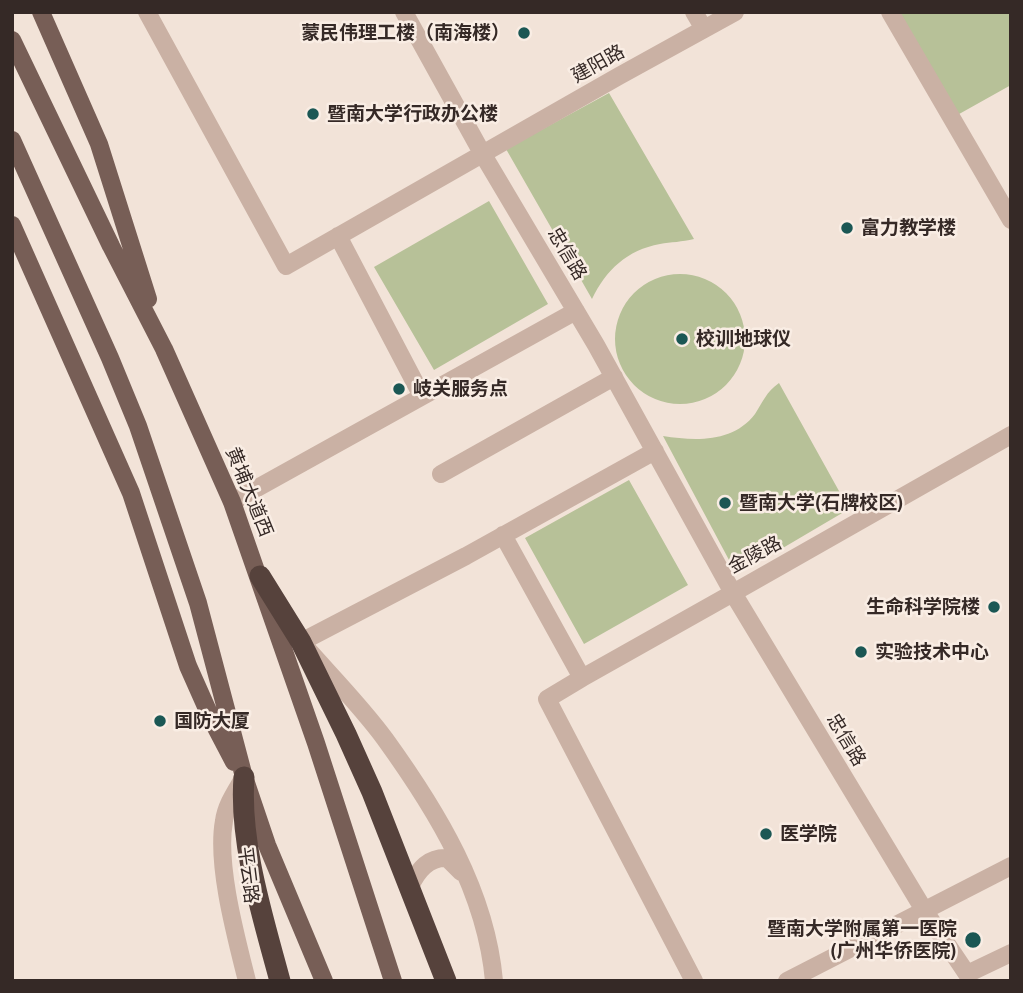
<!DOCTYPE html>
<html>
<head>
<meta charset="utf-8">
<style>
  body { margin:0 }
  #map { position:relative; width:1023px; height:993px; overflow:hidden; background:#f2e3d8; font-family:"Public Sans",sans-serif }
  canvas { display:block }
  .frame { position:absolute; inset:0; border:14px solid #352926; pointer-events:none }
</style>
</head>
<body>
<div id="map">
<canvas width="1023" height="993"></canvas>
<div class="frame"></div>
</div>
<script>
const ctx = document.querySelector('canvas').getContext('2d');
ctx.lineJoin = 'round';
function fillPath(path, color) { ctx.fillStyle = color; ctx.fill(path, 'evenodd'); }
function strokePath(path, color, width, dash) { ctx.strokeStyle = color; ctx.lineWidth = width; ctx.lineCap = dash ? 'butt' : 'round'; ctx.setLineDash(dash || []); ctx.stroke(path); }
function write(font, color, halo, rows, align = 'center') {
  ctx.font = font + ' "Public Sans","Noto Sans SC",sans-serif'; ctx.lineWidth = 5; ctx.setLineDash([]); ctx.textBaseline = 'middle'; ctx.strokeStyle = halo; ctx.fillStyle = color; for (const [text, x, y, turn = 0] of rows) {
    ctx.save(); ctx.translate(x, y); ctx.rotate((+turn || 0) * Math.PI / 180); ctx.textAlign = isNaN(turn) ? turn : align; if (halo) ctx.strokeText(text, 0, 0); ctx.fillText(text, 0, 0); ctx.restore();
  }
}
fillPath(new Path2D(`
  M 890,12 L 1011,12 L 1011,85 L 952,118 Z
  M 609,93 L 694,239 C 682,242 671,242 660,244 C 627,250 606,270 592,299 L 506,149 Z
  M 489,201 L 548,304 L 434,370 L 374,267 Z
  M615 339a65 65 0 1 1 130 0a65 65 0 1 1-130 0Z
  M 779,383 L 849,509 L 737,575 L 663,436 C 695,441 733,443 755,414 C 763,402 766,392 779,383 Z
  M 629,480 L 688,585 L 584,644 L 525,538 Z`), '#b7c198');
strokePath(new Path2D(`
  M 147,12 L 286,266 L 619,76 L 735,12
  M 404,12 L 482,153 L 596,345 L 733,593 L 1011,435
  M 694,12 L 704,29
  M 890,12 L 1011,220
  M 338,236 L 422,396
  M 441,474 L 614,377
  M 232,502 L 576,311
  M 503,535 L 582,678 L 733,593 L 924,910 L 967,974 L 1011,953
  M 582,678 L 547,699 L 694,981
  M 244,777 C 236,791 226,805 224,821 C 216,864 236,937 247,981
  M 410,887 C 417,871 428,857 447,858 L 461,872
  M 494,981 C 486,891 437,811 385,739 C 360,705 329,674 301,642 L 466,556 L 655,451
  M 787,981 L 1011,866`), '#cab1a4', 18);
strokePath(new Path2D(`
  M 41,12 L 99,144 L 148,299
  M 12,40 L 111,246 L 164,349 L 232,502 L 316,743 L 393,981
  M 12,140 L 110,358 L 138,426 L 198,603 L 244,777 L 267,845 L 324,981
  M 12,225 L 131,493 L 188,666 L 212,720 L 234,762`), '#775e56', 18);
strokePath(new Path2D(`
  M 260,576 L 301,642 L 346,734 L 372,792 L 446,981
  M 244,777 C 239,843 263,917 280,981`), '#56423c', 21);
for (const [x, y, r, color] of [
  [524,33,7,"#1b5754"],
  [313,114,7,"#1b5754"],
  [847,228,7,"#1b5754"],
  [682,339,7,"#1b5754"],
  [399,389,7,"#1b5754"],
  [725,503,7,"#1b5754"],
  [994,607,7,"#1b5754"],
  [861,652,7,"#1b5754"],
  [160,721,7,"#1b5754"],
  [766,834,7,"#1b5754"],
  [973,940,9,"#1b5754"]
]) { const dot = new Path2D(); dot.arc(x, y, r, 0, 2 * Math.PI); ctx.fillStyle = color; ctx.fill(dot); strokePath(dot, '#f9ede4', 2.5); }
write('bold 19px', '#352926', '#f9ede4', [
  ["蒙民伟理工楼（南海楼）",510,33,"right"],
  ["暨南大学行政办公楼",327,114],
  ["富力教学楼",861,228],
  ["校训地球仪",696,339],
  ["岐关服务点",413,389],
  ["暨南大学(石牌校区)",739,503],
  ["生命科学院楼",980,607,"right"],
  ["实验技术中心",875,652],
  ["国防大厦",174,721],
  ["医学院",780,834],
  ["暨南大学附属第一医院",957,929,"right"],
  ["(广州华侨医院)",957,951,"right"]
], 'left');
write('19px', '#352926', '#f9ede4', [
  ["建阳路",598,64,-29],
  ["忠信路",567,254,59],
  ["黄埔大道西",249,492,68],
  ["金陵路",755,555,-28],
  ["忠信路",846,740,59],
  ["平云路",248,875,83]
]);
</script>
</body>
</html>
